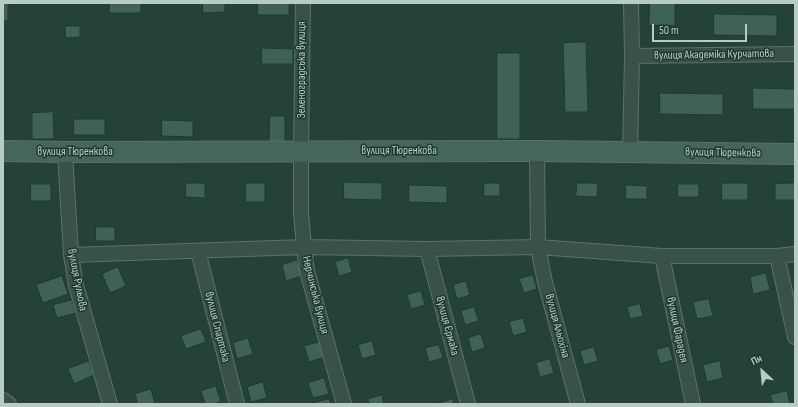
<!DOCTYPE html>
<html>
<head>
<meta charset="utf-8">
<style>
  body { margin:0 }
  #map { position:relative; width:798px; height:407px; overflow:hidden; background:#244336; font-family:"Sofia Sans Condensed",sans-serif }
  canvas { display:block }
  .frame { position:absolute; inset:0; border:4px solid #b6ccc4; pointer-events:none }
  .north { position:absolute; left:742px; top:351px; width:40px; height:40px; -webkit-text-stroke:3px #1d382d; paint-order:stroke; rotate:334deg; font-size:11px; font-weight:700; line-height:16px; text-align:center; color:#b6ccc4 }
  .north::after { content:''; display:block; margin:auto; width:14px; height:18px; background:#b6ccc4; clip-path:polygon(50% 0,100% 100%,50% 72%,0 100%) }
  .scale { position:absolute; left:652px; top:24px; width:95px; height:18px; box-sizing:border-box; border:2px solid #b6ccc4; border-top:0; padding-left:5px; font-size:12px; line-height:14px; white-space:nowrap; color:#b6ccc4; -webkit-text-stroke:3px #1d382d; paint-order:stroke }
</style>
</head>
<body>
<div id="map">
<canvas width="798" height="407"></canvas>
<div class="frame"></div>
<div class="north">Пн</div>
<div class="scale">50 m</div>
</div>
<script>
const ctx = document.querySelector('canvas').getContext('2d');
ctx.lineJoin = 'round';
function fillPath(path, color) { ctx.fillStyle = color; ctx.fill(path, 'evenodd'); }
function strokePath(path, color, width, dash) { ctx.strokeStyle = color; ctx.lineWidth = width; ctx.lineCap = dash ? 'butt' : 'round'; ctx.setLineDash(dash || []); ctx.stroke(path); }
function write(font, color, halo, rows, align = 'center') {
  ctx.font = font + ' "Sofia Sans Condensed",sans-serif'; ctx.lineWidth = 3; ctx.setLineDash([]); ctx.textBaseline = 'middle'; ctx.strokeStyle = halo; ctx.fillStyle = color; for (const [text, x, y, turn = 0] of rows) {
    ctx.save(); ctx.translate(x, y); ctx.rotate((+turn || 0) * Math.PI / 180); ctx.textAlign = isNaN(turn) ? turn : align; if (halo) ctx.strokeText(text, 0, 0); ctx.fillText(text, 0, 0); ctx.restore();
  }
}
const building = new Path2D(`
  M 3,3 L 8,3 L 8,21 L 3,21 Z
  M 110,3 L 141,3 L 141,13 L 109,13 Z
  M 203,3 L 225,3 L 225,12 L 203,13 Z
  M 258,3 L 289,3 L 289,15 L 258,15 Z
  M 650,3 L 675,3 L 675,26 L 649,25 Z
  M 714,14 L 777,15 L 777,36 L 714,35 Z
  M 65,26 L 80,26 L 80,37 L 66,38 Z
  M 586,42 L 588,112 L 565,112 L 563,43 Z
  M 262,48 L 293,49 L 293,64 L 262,64 Z
  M 497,53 L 520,53 L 520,139 L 497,139 Z
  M 753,88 L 795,89 L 795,109 L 753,109 Z
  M 660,93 L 723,94 L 723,115 L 660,114 Z
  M 53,112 L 54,139 L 32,139 L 32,113 Z
  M 270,116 L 285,116 L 285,148 L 269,147 Z
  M 74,119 L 105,119 L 105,135 L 74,135 Z
  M 162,120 L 193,121 L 193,137 L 162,136 Z
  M 344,182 L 382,183 L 382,200 L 344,199 Z
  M 186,183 L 205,183 L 205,198 L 186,197 Z
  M 246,183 L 265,183 L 265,202 L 246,202 Z
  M 484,183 L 500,183 L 500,196 L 484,196 Z
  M 577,183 L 598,183 L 597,197 L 576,196 Z
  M 722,183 L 748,183 L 748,200 L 722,200 Z
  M 795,183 L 795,200 L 775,200 L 775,184 Z
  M 31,184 L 51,184 L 51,201 L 31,201 Z
  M 678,184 L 699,184 L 699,197 L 678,197 Z
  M 409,185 L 447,186 L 447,203 L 409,202 Z
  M 626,185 L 647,186 L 647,199 L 626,199 Z
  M 96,227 L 115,227 L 115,241 L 96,241 Z
  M 348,258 L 352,272 L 339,276 L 335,262 Z
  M 297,260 L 302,276 L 286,281 L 282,265 Z
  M 118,267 L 126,286 L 110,293 L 102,274 Z
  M 766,273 L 770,290 L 753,294 L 750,277 Z
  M 533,275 L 537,289 L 524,293 L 519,279 Z
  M 62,276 L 68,294 L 43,303 L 36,285 Z
  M 466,281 L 470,295 L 457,299 L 453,285 Z
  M 421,291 L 425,305 L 411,309 L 407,295 Z
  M 709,299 L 713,316 L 697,319 L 693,302 Z
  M 72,300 L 76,313 L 57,318 L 53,305 Z
  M 640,304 L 643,316 L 630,319 L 627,307 Z
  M 474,307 L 479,321 L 465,325 L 461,311 Z
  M 523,318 L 527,332 L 513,336 L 509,322 Z
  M 201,329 L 206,342 L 186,349 L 181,336 Z
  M 481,334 L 485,348 L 472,352 L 468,338 Z
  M 248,338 L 253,354 L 237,359 L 233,343 Z
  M 372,341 L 376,355 L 362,359 L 358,345 Z
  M 320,342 L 325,357 L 309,362 L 304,346 Z
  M 439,345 L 443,358 L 429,362 L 425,348 Z
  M 669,346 L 673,360 L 660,364 L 656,350 Z
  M 594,347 L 598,361 L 584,365 L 580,351 Z
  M 550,359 L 554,373 L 540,377 L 536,363 Z
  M 89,361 L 94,375 L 74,384 L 68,369 Z
  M 720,361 L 723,378 L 707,382 L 703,365 Z
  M 324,378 L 329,394 L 313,398 L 308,383 Z
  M 263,382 L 267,398 L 251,402 L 247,387 Z
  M 216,386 L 221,402 L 213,404 L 205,404 L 201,391 Z
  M 151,389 L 155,404 L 138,404 L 135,394 Z
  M 787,391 L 790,404 L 773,404 L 770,395 Z
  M 382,395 L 384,404 L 369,404 L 368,399 Z
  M 329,399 L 331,404 L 314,404 L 313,403 Z
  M 453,399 L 454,404 L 439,404 L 439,403 Z`);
fillPath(building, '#406256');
strokePath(building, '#1f3a2f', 1);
const street = new Path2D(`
  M 303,3 L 301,151 L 301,213 L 304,247 L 307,271 L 344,404
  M 632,56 L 795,54
  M 537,151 L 538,247 L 545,282 L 578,404
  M 65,152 L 71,255 L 76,285 L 110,404
  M 630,152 L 632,56 L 631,3
  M 427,249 L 468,404
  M 198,251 L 237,404
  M 71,255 L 304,247 L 427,249 L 538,247 L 662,256 L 777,256 L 795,254
  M 662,256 L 693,404
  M 777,256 L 795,337
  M 3,400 L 9,404`);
const secondary = new Path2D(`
  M 3,151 L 65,152 L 537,151 L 795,154`);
strokePath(street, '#5a7369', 16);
strokePath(secondary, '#5a7369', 22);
strokePath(street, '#395248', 14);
strokePath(secondary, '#46665b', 20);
write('12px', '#b6ccc4', '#1d382d', [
  ["вулиця Академіка Курчатова",714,55,-1],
  ["Зеленоградська вулиця",302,70,-90],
  ["вулиця Тюренкова",399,151],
  ["вулиця Тюренкова",75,152],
  ["вулиця Тюренкова",723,153,1],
  ["вулиця Рульова",77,280,79],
  ["Нерчинська вулиця",315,295,76],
  ["вулиця Єрмака",447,326,75],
  ["вулиця Альохіна",557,326,75],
  ["вулиця Спартака",217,327,76],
  ["вулиця Фарадея",677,330,78]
]);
</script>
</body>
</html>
